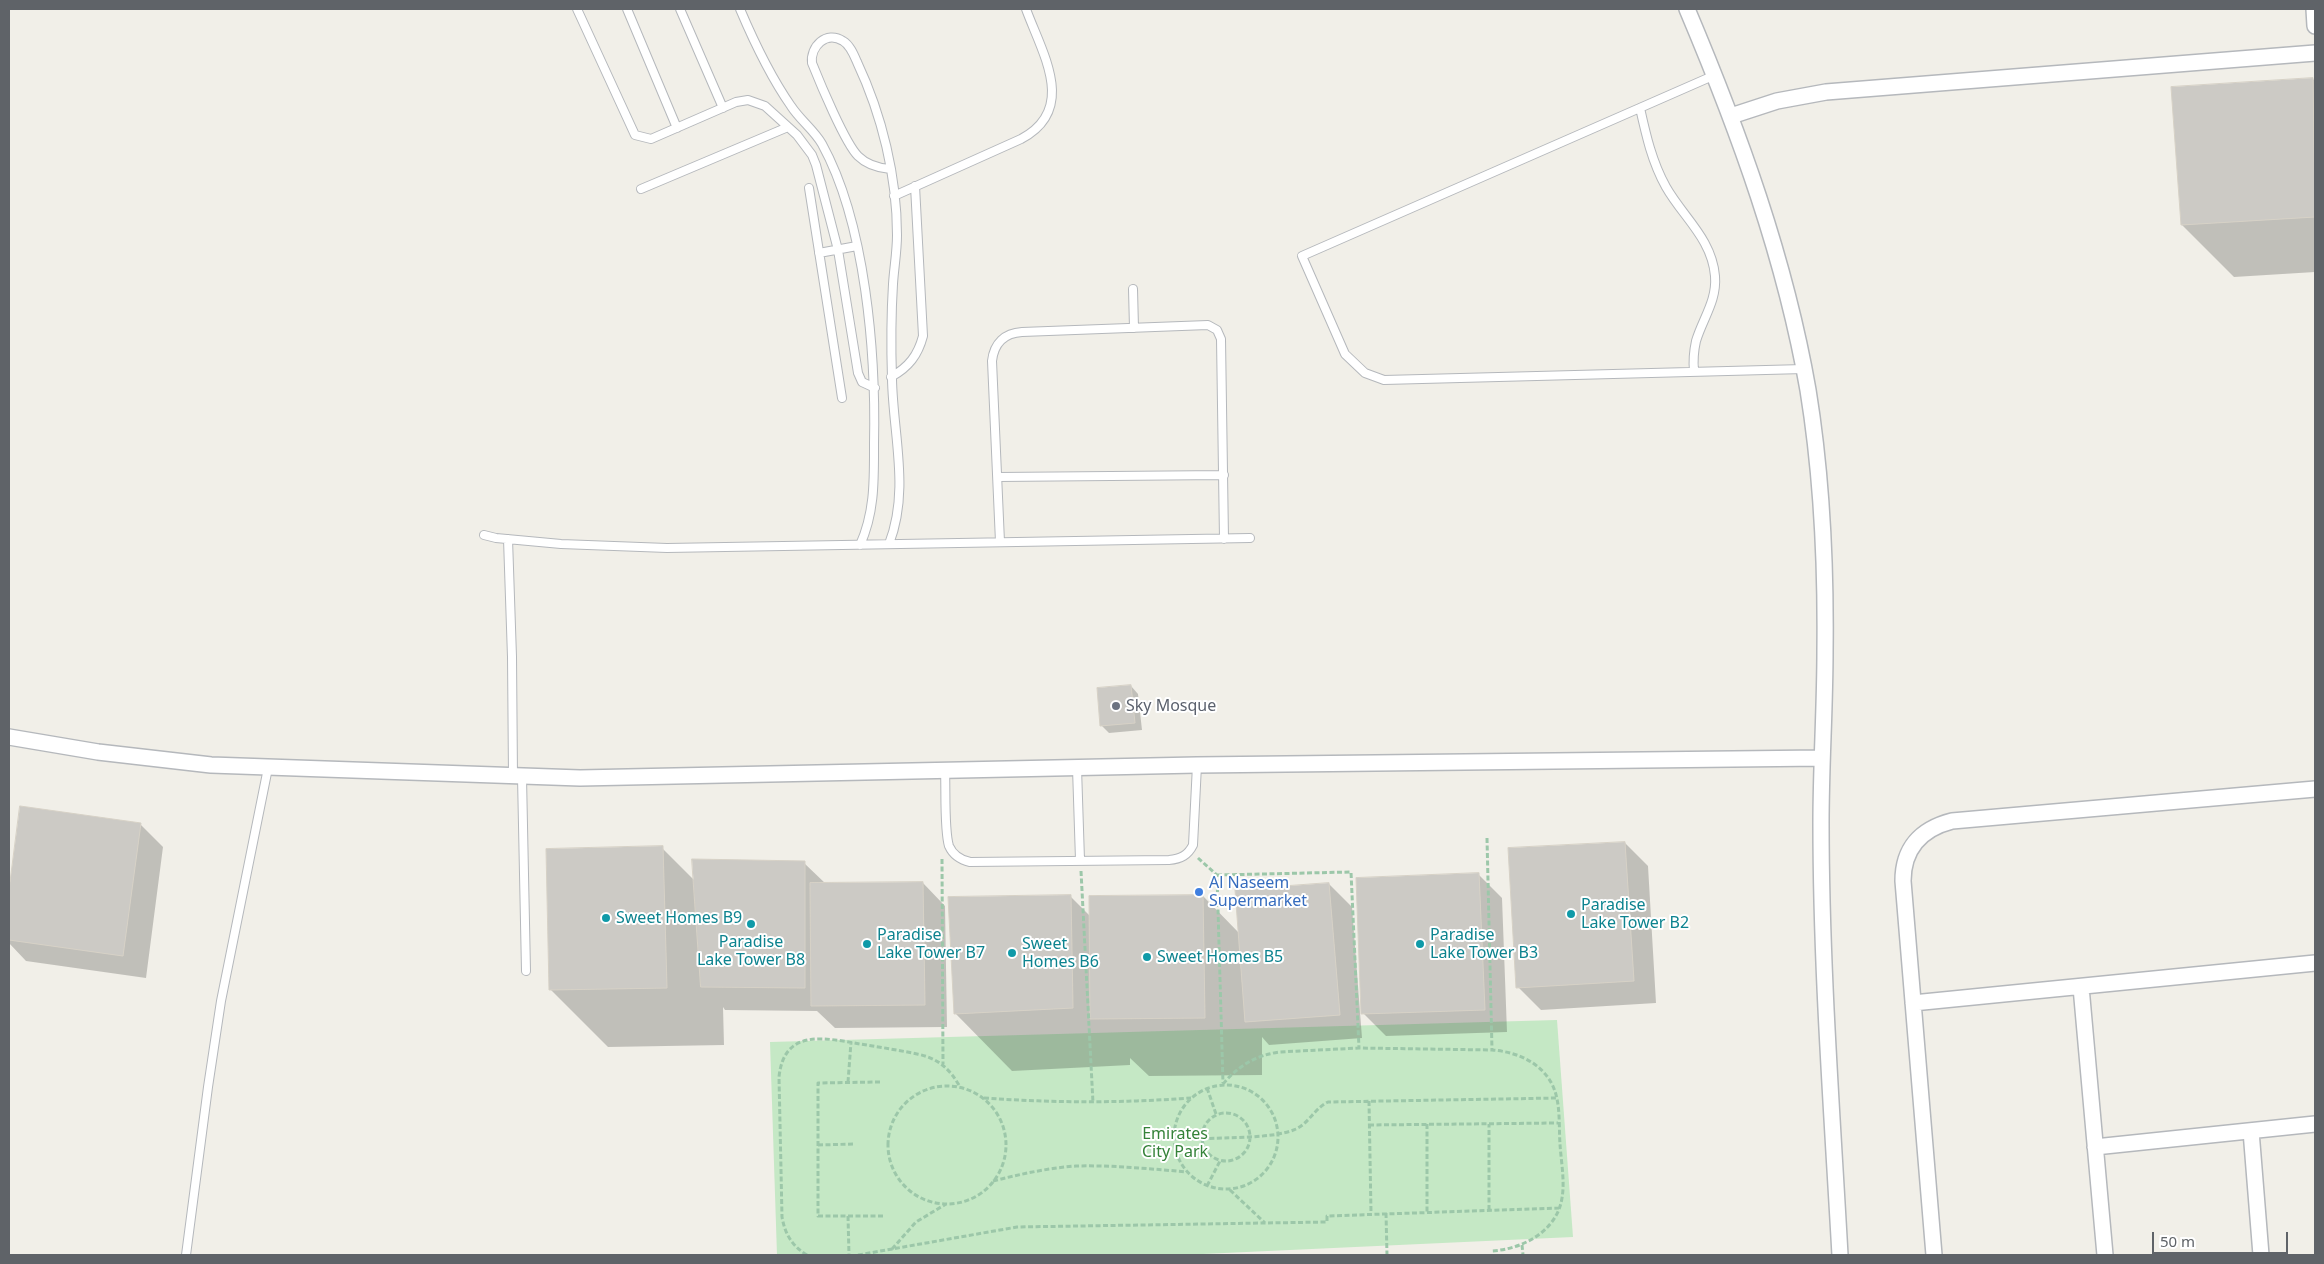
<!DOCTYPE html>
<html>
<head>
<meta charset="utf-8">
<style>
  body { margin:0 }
  #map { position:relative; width:2324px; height:1264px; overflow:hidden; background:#f1efe8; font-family:"Noto Sans",sans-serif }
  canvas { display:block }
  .frame { position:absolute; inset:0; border:10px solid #5f6368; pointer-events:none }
  .scale { position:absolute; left:2152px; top:1232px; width:136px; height:22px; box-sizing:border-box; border:2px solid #5f6368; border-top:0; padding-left:6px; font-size:15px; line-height:18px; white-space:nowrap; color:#5f6368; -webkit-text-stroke:4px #fff; paint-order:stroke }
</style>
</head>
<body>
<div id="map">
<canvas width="2324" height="1264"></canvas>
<div class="frame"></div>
<div class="scale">50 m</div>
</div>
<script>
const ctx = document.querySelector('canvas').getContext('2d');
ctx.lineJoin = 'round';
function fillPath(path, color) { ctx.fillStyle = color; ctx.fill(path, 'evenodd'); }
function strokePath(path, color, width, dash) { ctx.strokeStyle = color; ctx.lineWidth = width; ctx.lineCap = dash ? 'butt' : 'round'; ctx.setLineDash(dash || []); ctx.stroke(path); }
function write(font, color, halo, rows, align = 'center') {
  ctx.font = font + ' "Noto Sans",sans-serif'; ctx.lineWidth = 4; ctx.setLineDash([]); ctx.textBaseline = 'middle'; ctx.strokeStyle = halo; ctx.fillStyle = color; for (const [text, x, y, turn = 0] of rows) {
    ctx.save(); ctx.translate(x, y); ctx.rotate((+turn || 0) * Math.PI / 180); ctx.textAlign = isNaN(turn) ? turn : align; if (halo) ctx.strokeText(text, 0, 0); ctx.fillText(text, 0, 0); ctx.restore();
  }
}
fillPath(new Path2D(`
  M 1557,1020 L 1573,1237 L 1181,1255 L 777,1255 L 770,1042 Z`), '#c5e8c5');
fillPath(new Path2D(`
  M 2313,79 L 2315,81 L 2315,272 L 2234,277 L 2182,225 Z
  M 1131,686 L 1138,694 L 1142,730 L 1109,733 L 1101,725 Z
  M 21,808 L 140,824 L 163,847 L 146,978 L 26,961 L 9,943 L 9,900 Z
  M 1625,843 L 1648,866 L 1656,1003 L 1541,1010 L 1518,987 Z
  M 662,848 L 695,881 L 804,863 L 826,884 L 923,883 L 945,906 L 947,1027 L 835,1028 L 817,1011 L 725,1010 L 723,1007 L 724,1045 L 608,1047 L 551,990 Z
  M 1479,875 L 1502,898 L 1507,1032 L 1386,1036 L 1363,1013 Z
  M 1329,884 L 1352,907 L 1362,1038 L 1269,1045 L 1262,1037 L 1262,1075 L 1149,1076 L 1130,1058 L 1130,1065 L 1012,1071 L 955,1013 L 1071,897 L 1090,916 L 1203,896 L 1239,933 Z`), '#0003');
const building = new Path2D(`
  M 2313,78 L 2315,217 L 2181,225 L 2171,87 Z
  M 1131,685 L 1135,723 L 1100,726 L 1097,688 Z
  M 20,806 L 141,823 L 123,956 L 9,940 L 9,890 Z
  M 1625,842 L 1634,981 L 1516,988 L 1508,848 Z
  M 663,846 L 667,988 L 549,990 L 546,849 Z
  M 692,859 L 805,861 L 805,988 L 701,987 Z
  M 1479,873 L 1485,1010 L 1361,1014 L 1356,878 Z
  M 923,882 L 925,1005 L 811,1006 L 810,883 Z
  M 1329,883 L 1340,1015 L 1245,1022 L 1235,890 Z
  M 1071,895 L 1073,1008 L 954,1014 L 948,897 Z
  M 1203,895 L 1205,1018 L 1090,1019 L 1089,896 Z`);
fillPath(building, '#cccac5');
strokePath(building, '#d6d1c6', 1);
const service = new Path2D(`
  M 577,9 L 635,135 L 651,139 L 736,102 L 748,100 L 765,106 L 797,135 L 812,155 L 816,165 L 838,250 L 858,373 L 862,382 L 875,388
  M 627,9 L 677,128
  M 680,9 L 723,108
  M 740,9 C 754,42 770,76 791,106 C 800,120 814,130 822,144 C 866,224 876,354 874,444 C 874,479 875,512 860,545
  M 1715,75 L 1302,256 L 1345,354 L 1365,373 L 1384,380 L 1804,369
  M 1640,108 C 1646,135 1652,162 1666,187 C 1683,217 1712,239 1715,276 C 1717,301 1703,318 1696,341 C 1694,350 1693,361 1694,371
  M 809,188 L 842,398
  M 641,189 L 788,127
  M 894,196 L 1021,139 C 1078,109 1042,53 1026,9
  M 819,253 L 857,246
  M 1133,289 L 1134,328
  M 891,377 C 909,367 918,355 923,336 L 915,186
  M 998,477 L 1224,475
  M 484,535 L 496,538 L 561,544 L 667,548 L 1250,538
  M 508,539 L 512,657 L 513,777
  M 1000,542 L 992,361 C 994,343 1005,333 1022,332 L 1208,325 L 1217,330 L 1221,339 L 1224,539
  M 889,544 C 910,490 893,435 892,379 C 891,348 891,316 893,284 C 894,268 897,252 897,235 C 897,177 882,115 857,62 C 854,55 850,45 843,41 C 826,30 810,47 812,63 C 820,83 845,143 858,156 C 867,165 878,168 890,169
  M 1077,768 L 1080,860
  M 945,771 C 946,790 944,830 949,846 C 953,855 961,860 970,862 L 1169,860 C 1181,859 1188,855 1193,845 L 1197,765
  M 522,777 L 526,971
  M 186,1255 L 208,1087 L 221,1001 L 268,768`);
const minor = new Path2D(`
  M 1687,9 C 1739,132 1785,258 1808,390 C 1822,476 1826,564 1825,651 C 1825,708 1821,765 1821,823 C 1821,967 1832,1111 1840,1255
  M 2314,9 L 2315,26
  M 1731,116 L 1777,101 L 1826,92 L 2315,53
  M 9,737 L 98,752 L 211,765 L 580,778 L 1197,765 L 1822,758
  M 2081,987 L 2105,1255
  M 1913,1003 L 2315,963
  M 2251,1131 L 2261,1255
  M 2095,1147 L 2315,1124
  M 1934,1255 L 1903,881 C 1903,848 1921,829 1952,821 L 2315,789`);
strokePath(service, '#b5b8bc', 10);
strokePath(minor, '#b5b8bc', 18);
strokePath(new Path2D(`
  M 1487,838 L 1492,1050
  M 1198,858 L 1217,875 L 1223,1083
  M 942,859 L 943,1064
  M 1081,871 L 1093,1103
  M 1217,875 L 1351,872 L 1359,1048
  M 848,1082 L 851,1042
  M 880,1082 L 818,1083 L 818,1216 L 883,1216
  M 1223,1084 C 1238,1066 1256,1055 1280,1052 L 1359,1048 L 1492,1050 C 1521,1052 1551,1067 1557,1099 C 1560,1113 1559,1130 1560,1144 C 1561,1161 1565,1181 1562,1198 C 1557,1231 1523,1249 1492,1251
  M1174 1137a52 52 0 1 1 104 0a52 52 0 1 1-104 0Z
  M888 1145a59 59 0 1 1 118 0a59 59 0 1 1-118 0Z
  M 1207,1088 L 1216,1114
  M 984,1098 C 1053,1103 1122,1103 1191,1098
  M 1369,1101 L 1371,1213
  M1202 1137a24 24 0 1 1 48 0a24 24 0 1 1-48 0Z
  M 1427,1124 L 1427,1212
  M 1369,1125 L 1558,1123
  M 1202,1139 C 1226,1137 1274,1139 1296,1129 C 1309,1123 1315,1108 1328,1102 L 1557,1098
  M 818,1145 L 854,1144
  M 993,1181 C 1021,1174 1048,1168 1076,1166 C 1113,1165 1151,1169 1188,1172
  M 1207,1186 L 1220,1161
  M 1230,1190 L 1265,1223
  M 1489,1210 L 1489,1124
  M 1386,1213 L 1387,1255
  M 848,1216 L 849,1255
  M 1522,1245 L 1523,1255
  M 892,1249 L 916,1222 L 946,1204
  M 807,1255 C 792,1246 785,1234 782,1217 L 779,1077 C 784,1028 825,1038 860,1044 C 879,1047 898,1050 917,1054 C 938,1058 950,1069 960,1087
  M 858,1255 L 1017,1227 L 1327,1222 L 1327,1216 L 1559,1208`), '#9cc7a9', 3, [5, 2.5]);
strokePath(service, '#fff', 8);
strokePath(minor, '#fff', 15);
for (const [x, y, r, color] of [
  [1116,706,5,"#6b7280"],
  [1199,892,5,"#3f7fe0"],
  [1571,914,5,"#0f9aa8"],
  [606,918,5,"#0f9aa8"],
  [751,924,5,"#0f9aa8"],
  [867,944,5,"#0f9aa8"],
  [1420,944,5,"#0f9aa8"],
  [1012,953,5,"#0f9aa8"],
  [1147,957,5,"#0f9aa8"]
]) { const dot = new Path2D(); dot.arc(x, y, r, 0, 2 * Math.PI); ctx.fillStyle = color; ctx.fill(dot); strokePath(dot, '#fff', 2); }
write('16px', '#5b616d', '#fff', [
  ["Sky Mosque",1126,706]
], 'left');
write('16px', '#366cbe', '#fff', [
  ["Al Naseem",1209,883],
  ["Supermarket",1209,901]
], 'left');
write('16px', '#0d838f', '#fff', [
  ["Paradise",1581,905],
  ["Lake Tower B2",1581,923],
  ["Sweet Homes B9",616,918],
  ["Paradise",877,935],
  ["Lake Tower B7",877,953],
  ["Paradise",1430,935],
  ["Lake Tower B3",1430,953],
  ["Paradise",751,942,"center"],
  ["Lake Tower B8",751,960,"center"],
  ["Sweet",1022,944],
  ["Homes B6",1022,962],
  ["Sweet Homes B5",1157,957]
], 'left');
write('16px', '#348238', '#fff', [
  ["Emirates",1175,1134],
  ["City Park",1175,1152]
]);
</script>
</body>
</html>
